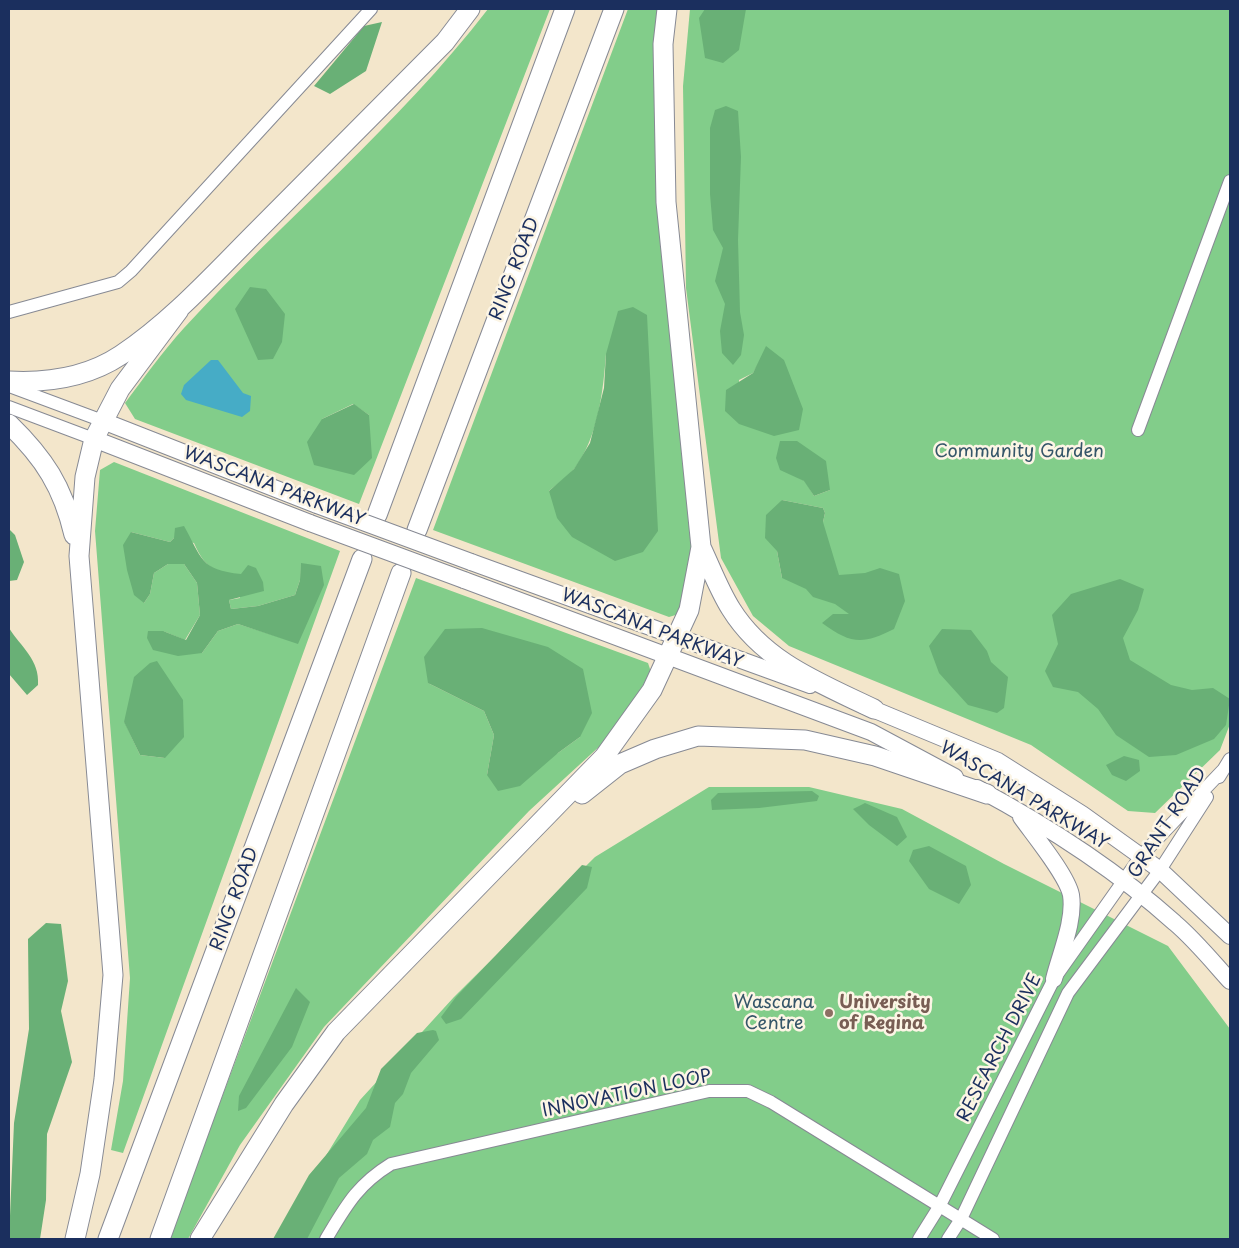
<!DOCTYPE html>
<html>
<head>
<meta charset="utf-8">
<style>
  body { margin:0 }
  #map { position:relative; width:1239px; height:1248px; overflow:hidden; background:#f3e6cb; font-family:"Playpen Sans",sans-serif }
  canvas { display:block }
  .frame { position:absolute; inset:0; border:10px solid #1b2f5e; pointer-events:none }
</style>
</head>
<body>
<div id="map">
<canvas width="1239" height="1248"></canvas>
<div class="frame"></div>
</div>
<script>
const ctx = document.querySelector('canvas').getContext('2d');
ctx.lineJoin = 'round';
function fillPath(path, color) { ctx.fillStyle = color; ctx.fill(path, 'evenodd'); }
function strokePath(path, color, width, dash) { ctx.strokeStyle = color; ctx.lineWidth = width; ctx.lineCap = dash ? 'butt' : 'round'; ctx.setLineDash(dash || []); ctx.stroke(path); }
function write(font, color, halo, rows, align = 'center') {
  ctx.font = font + ' "Playpen Sans",sans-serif'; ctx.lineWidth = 5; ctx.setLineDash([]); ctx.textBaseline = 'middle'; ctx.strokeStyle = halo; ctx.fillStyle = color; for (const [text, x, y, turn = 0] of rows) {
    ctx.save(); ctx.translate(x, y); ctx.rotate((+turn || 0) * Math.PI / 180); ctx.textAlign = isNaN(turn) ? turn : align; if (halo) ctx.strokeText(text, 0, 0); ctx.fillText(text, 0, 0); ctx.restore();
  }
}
fillPath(new Path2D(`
  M 488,9 L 550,9 L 359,504 L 135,419 L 125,403 C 144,378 163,351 184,328 C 283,220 398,126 488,9 ZM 353,404 L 369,415 L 322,419 Z
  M 628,9 L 663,9 L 693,542 L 679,614 L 669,617 L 433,530 ZM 606,354 L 615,560 L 549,491 C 557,484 568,477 575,468 C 598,436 603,393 606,354 Z
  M 690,9 L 1230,9 L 1230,724 L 1220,750 L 1155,813 L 1128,811 L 1031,745 L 789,646 L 753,616 L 721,558 L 686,288 L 683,86 ZM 761,359 L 739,424 L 739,380 L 753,373 ZM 795,476 L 830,490 L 814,496 L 805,481 ZM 782,500 L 823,508 L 825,513 L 823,522 L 782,578 L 777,551 Z
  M 114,462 L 340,551 L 123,1153 L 111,1150 L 123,1081 L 130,978 L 95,531 L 100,470 ZM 131,532 L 170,542 L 174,538 L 194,543 C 205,568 214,572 241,575 L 240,598 L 229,600 L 231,609 L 258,606 L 295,595 L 300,580 L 301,563 L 298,643 L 238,624 L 218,631 L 202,653 L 163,631 L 185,640 L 200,615 L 197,583 L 184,564 L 168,564 L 154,573 L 150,594 L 144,603 ZM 124,721 L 165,758 L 140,755 Z
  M 416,578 L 648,663 L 651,672 L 614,733 L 529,811 L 324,1027 L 240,1145 L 188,1239 L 169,1239 ZM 428,683 L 580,737 L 558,753 L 487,775 L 494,735 L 484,711 Z
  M 709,787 L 809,787 L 902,809 L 1004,864 L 1168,946 L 1230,1029 L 1230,1239 L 275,1239 L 360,1100 L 454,997 L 595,857 Z`), '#82cd8a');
fillPath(new Path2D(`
  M 705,9 L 746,9 L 739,50 L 723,63 L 705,58 L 699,18 Z
  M 382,22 L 366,71 L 330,94 L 314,86 L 364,26 Z
  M 726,106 L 738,111 L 741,157 L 738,240 L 740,312 L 744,335 L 741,355 L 733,365 L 722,353 L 720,331 L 725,304 L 715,281 L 723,248 L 713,230 L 710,194 L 710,128 L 715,110 Z
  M 250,287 L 266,289 L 285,314 L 282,342 L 273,359 L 258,360 L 235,309 Z
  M 633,307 L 647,315 L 658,531 L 643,552 L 615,561 L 572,537 L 557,518 L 549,491 L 574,469 L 590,443 L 604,388 L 606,354 L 618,311 Z
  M 766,346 L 784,360 L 803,409 L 799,430 L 774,436 L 739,424 L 725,411 L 726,390 L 753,373 Z
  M 354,404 L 369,415 L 372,458 L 354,475 L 314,465 L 307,442 L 322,419 Z
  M 780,441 L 797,441 L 826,461 L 830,490 L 814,496 L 804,481 L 780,470 L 776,458 Z
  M 782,500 L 823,508 L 825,513 L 823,522 L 839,575 L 865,573 L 880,568 L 899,574 L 905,601 L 894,629 C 862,645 851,644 822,623 L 833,614 L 849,614 L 835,604 L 813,597 L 806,589 L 782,578 L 777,551 L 765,538 L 766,515 Z
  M 184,526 C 202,558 200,570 241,574 L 248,565 L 256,568 L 263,582 L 264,591 L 229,600 L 231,609 L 258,606 L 295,595 L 300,580 L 301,563 L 321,566 L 324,585 L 298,644 L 238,624 L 218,631 L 202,653 L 178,656 L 153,650 L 147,638 L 148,631 L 163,631 L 186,640 L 200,615 L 197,583 L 184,564 L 168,564 L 154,573 L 150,594 L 144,603 L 134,595 L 127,570 L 123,545 L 131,532 L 170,542 L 174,538 L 175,528 Z
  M 9,529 L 15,535 L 24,562 L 17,580 L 9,581 Z
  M 1120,579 L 1144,589 L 1138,610 L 1123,638 L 1130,660 L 1171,685 L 1192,690 L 1213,688 L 1230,699 L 1226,725 L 1214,739 L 1176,755 L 1149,757 L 1116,735 L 1098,709 L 1078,692 L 1053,687 L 1045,671 L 1058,644 L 1052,615 L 1071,594 Z
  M 9,628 C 21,647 40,660 38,685 L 27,695 L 9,674 Z
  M 482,628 L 548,647 L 583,669 L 592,713 L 580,737 L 558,753 L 520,786 L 498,791 L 487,775 L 494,735 L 484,711 L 428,683 L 424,657 L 445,629 Z
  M 942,629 L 971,630 L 987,651 L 991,662 L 1008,677 L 1004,708 L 997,713 L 968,705 L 939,673 L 929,646 Z
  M 157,661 L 183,700 L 184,737 L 165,758 L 140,755 L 124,722 L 134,677 L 150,663 Z
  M 1124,756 L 1139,760 L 1140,771 L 1126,781 L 1112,775 L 1106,765 Z
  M 812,791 L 819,796 L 817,801 L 759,808 L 712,810 L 711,800 L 718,793 Z
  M 865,803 L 897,817 L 907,837 L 897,846 L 869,825 L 853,809 Z
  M 929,846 L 966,866 L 971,885 L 959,904 L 929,889 L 909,861 L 913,850 Z
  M 582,865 L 592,867 L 587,888 L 461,1019 L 446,1024 L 441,1017 L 456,997 Z
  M 46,923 L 61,924 L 68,981 L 61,1011 L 72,1062 L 47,1134 L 46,1200 L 40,1239 L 9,1239 L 14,1123 L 29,1029 L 28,939 Z
  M 296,988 L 310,1002 L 292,1047 L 246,1108 L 238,1111 L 239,1096 Z
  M 433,1030 L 436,1031 L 439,1040 L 411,1073 L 403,1094 L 395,1103 L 390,1127 L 373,1140 L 367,1154 L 339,1178 L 307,1239 L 273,1239 L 309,1175 L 366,1108 L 381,1069 L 417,1033 Z`), '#69b076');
fillPath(new Path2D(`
  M 211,360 L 218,360 L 243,393 L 251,396 L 250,411 L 242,417 L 186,400 L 181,394 L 184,385 Z`), '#46acc6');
const minor = new Path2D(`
  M 9,312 L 118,282 L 131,271 L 371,9
  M 9,386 L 103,421
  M 9,407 L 94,439
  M 1138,430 L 1230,181
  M 1219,777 L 1230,759
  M 326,1239 C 346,1206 357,1185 391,1164 L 709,1091 L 748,1091 L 771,1102 L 993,1239
  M 919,1239 L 939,1207 L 1054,979 L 1141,856 L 1223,770
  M 948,1239 L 961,1219 L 1068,993 L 1160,870 L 1207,797`);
const major = new Path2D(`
  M 103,421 L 317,505
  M 94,439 L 310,523
  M 471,562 L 810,685
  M 464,580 L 871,732 L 955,777
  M 863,705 L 998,761 L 1036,785 L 1082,814 L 1160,870 L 1230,936
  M 977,788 C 1046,825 1116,870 1175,923 C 1195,940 1212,961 1230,981
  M 1021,817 C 1033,834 1067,875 1071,895 C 1075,921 1060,954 1054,979`);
const highway = new Path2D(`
  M 9,381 C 47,383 88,377 121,355 C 172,321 214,274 258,230 C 320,168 382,105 445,42 L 470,9
  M 9,424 C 44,458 63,487 74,535
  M 377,515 L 565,9
  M 417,530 L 614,9
  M 701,547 C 711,568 719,590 731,609 C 764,662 820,683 874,709
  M 582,794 L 620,764 L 655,749 L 698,736 L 805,740 L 875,756 L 987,794
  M 75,1239 L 90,1174 L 104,1079 L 113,975 L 79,556 L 85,477 L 94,439 L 120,389 L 179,310
  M 108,1239 L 362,559
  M 160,1239 L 401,573
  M 200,1239 L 284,1104 L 336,1032 L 604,757 L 652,690 L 689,610 L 701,547 L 666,202 L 663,44 L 667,9`);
strokePath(minor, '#878a94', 14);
strokePath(major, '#878a94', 18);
strokePath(highway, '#878a94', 21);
strokePath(minor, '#fff', 12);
strokePath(major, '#fff', 16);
strokePath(highway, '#fff', 19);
const majorBridge = new Path2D(`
  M 317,505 L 471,562
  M 310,523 L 464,580`);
strokePath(majorBridge, '#878a94', 18, []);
strokePath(majorBridge, '#fff', 16);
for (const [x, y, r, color] of [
  [829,1013,5,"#8d6e63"]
]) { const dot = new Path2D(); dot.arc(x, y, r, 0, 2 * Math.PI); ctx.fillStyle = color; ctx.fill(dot); strokePath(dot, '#fcf5e5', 2); }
write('18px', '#1b2f5e', '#fcf5e5', [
  ["RING ROAD",515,269,-69],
  ["WASCANA PARKWAY",274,487,21],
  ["WASCANA PARKWAY",652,629,21],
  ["WASCANA PARKWAY",1024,796,31],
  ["GRANT ROAD",1168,823,-57],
  ["RING ROAD",235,899,-70],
  ["RESEARCH DRIVE",1000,1048,-63],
  ["INNOVATION LOOP",627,1094,-12]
]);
write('18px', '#355669', '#fcf5e5', [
  ["Community Garden",1019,452],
  ["Wascana",774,1003],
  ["Centre",774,1024]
]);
write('bold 18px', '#785e54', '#fcf5e5', [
  ["University",839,1003],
  ["of Regina",839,1024]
], 'left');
</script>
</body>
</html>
